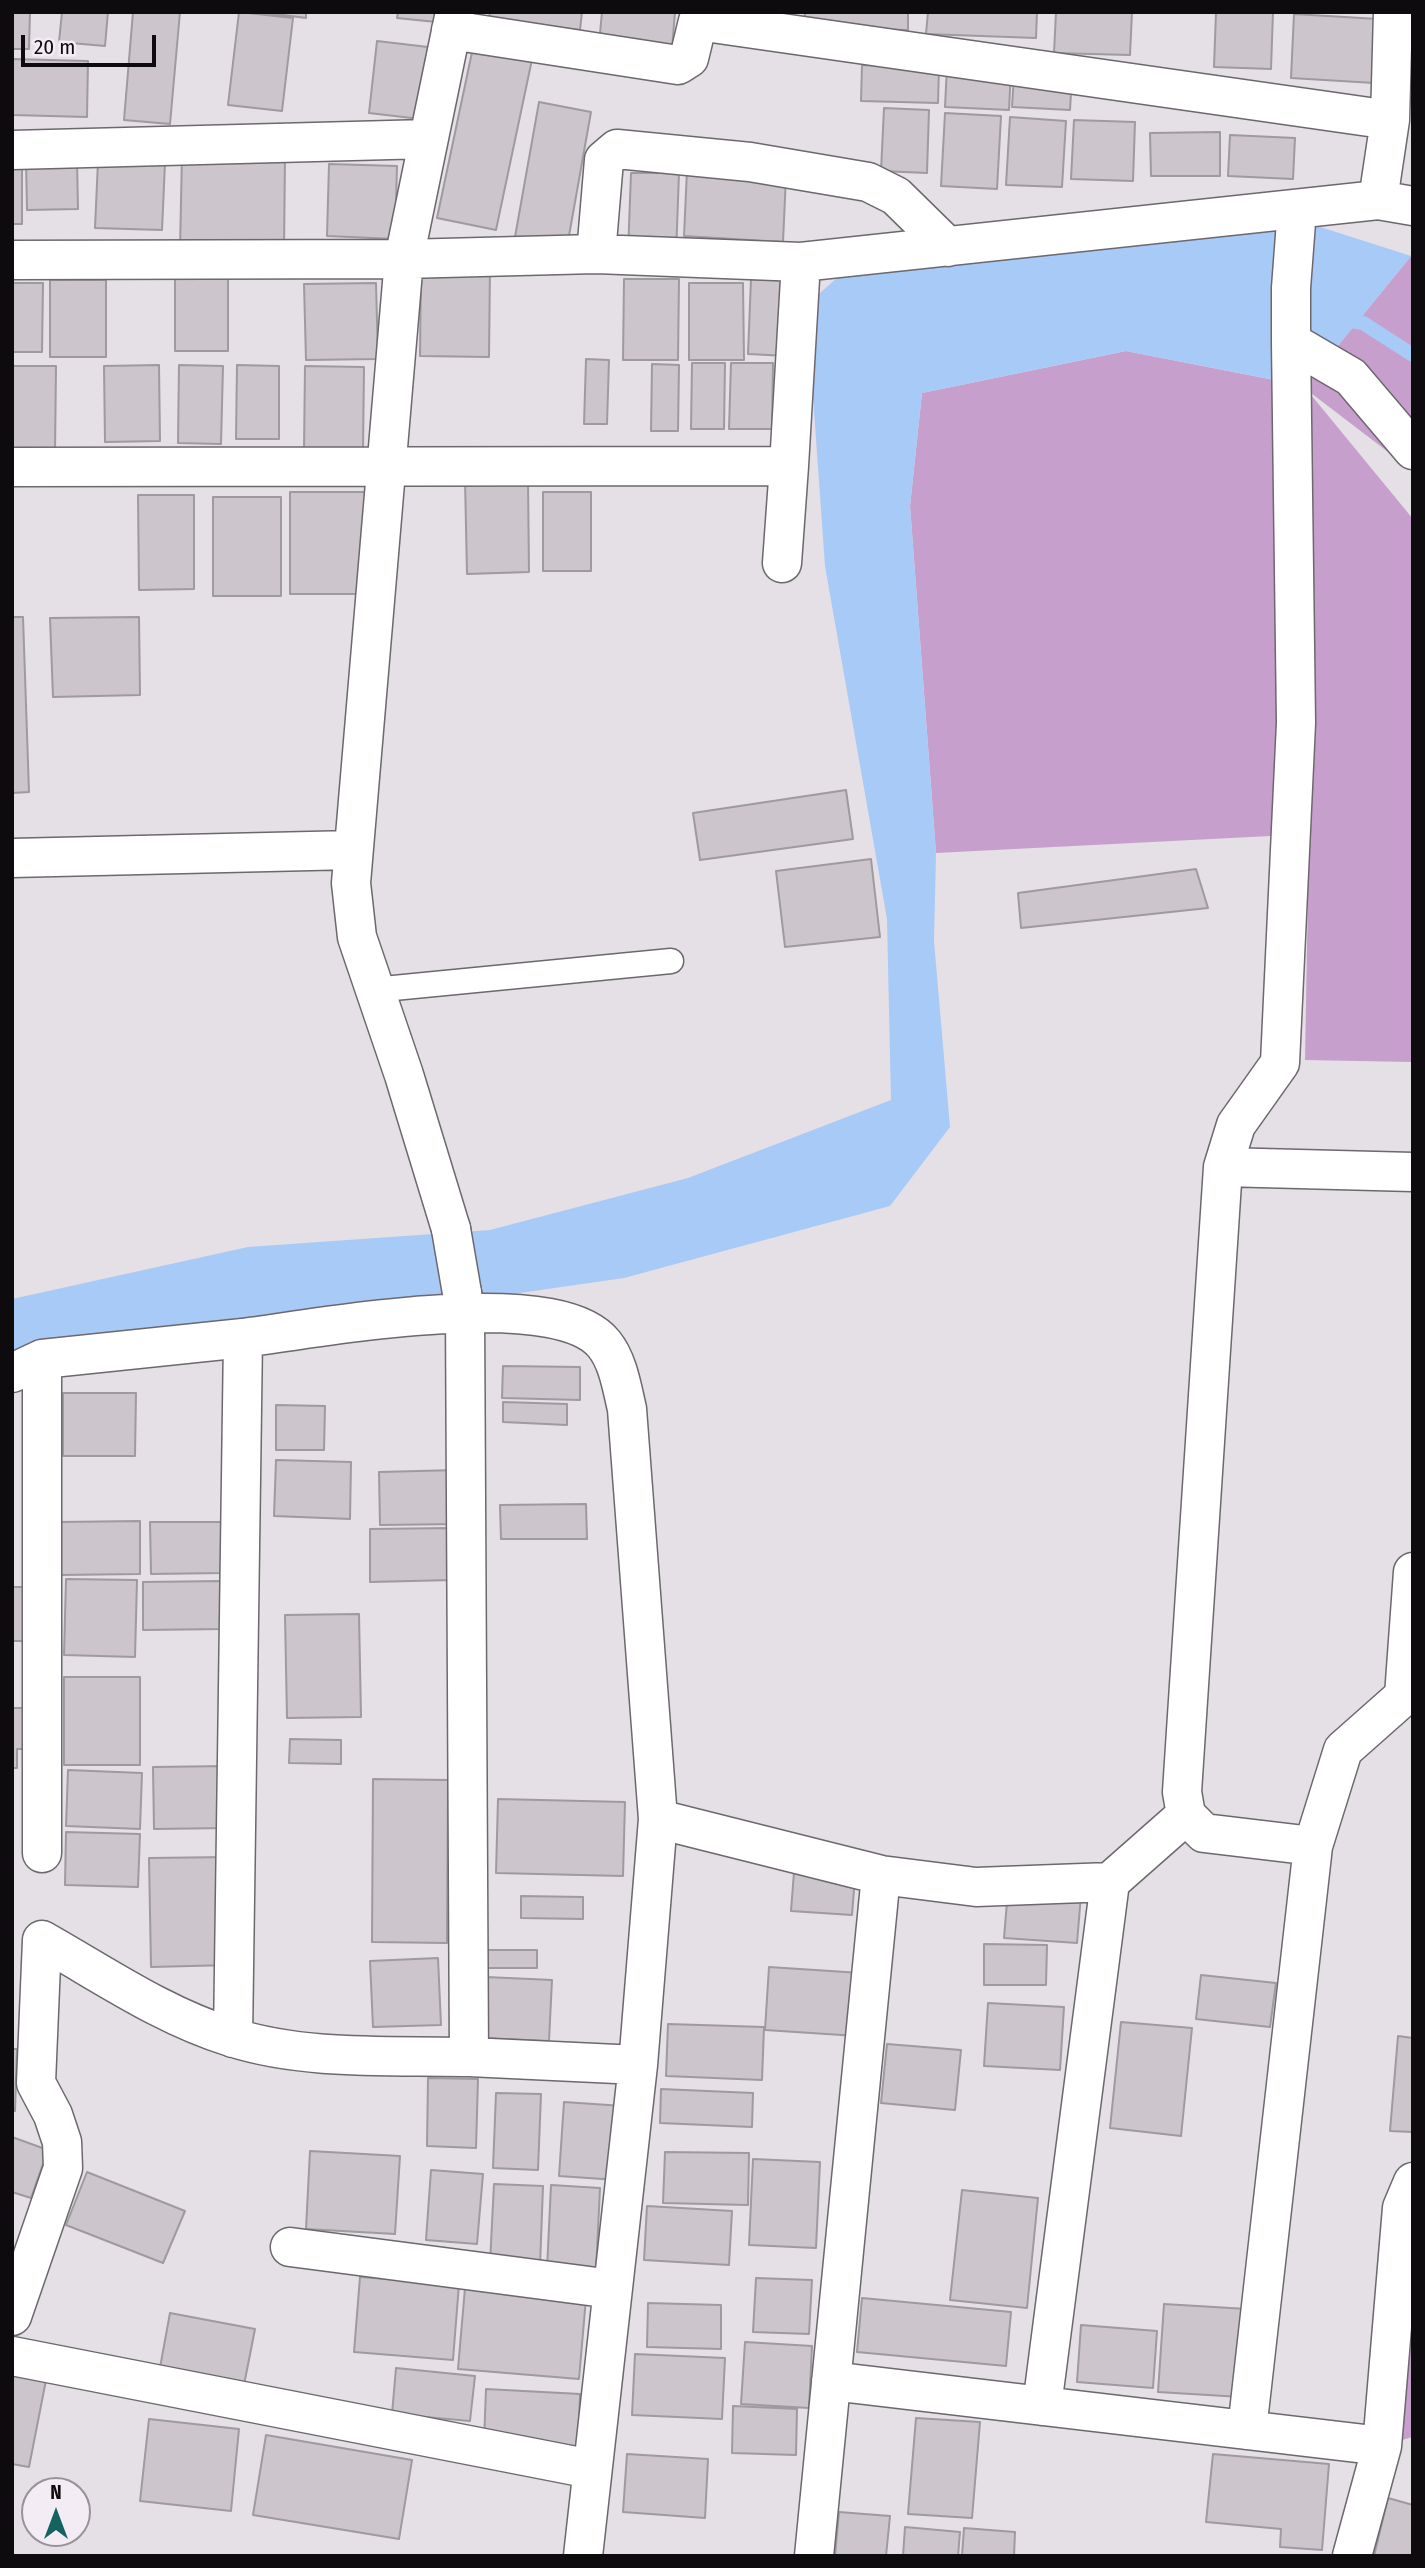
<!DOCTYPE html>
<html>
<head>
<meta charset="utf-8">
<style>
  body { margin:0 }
  #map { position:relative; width:1425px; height:2568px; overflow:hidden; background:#e5dfe6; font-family:"Fira Sans Condensed",sans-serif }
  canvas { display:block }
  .frame { position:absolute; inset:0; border:14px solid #0d0b0d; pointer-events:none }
  .north { position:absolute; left:21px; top:2477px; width:70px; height:70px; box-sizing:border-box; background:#f3ecf4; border:2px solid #979298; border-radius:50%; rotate:0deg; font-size:19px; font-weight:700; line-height:28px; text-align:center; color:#0d0b0d }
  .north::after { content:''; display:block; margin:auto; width:24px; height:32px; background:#146361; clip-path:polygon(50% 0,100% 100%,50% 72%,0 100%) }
  .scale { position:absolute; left:21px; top:35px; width:135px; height:32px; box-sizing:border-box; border:4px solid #0d0b0d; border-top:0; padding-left:9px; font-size:21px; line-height:24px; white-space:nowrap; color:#0d0b0d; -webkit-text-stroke:5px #f3ecf4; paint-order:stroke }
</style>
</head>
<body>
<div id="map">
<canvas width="1425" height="2568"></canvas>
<div class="frame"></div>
<div class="north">N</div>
<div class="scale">20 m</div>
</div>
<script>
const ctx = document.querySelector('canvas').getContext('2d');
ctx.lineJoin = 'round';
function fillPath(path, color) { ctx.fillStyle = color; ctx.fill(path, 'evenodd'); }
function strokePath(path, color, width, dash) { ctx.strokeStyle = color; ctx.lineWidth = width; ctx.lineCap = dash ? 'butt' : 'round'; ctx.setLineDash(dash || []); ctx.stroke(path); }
fillPath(new Path2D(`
  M 1411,256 L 1413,471 L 1307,390 L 1413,519 L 1413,1062 L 1305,1060 L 1309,834 L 936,853 L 910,506 L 922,393 L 1126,351 L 1305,386 Z
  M 1413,2204 L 1413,2437 L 1398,2441 Z`), '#c79fcd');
fillPath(new Path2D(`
  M 1311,224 L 1411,256 L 1305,386 L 1126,351 L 922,393 L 910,506 L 936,853 L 934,941 L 950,1127 L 890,1206 L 624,1278 L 12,1366 L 12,1299 L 248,1247 L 490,1230 L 688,1178 L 891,1100 L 887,919 L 825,566 L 809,340 L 809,303 L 839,276 Z`), '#a8caf6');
strokePath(new Path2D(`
  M 1340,319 L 1363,323 L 1413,355`), '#a8caf6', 14);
const building = new Path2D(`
  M 12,12 L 30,12 L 29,49 L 12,49 Z
  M 62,12 L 108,12 L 105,46 L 59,42 Z
  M 133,12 L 180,12 L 170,124 L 124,120 Z
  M 239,12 L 293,18 L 282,111 L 228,105 Z
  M 259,12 L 306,12 L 306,18 Z
  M 398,12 L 438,12 L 436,22 L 397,18 Z
  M 490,12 L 582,12 L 580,30 L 489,19 Z
  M 602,12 L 675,12 L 672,49 L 599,44 Z
  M 805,12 L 908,12 L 908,30 L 804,28 Z
  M 928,12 L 1037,12 L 1036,38 L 926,34 Z
  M 1056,12 L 1132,12 L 1130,55 L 1054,53 Z
  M 1216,12 L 1273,12 L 1271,69 L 1214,67 Z
  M 1294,14 L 1378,19 L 1374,83 L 1291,78 Z
  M 475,38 L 534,50 L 496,230 L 437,218 Z
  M 377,41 L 428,47 L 420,119 L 369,113 Z
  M 12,59 L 88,61 L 87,117 L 12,115 Z
  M 862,65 L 939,67 L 938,103 L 861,101 Z
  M 947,66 L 1011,69 L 1009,110 L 945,107 Z
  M 1014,75 L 1072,77 L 1070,110 L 1012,107 Z
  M 539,102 L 591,112 L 567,247 L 515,237 Z
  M 884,108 L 929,110 L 927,173 L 881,171 Z
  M 945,113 L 1001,116 L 997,189 L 941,186 Z
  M 1010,117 L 1066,121 L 1062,187 L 1006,185 Z
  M 1074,120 L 1135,122 L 1133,181 L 1071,179 Z
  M 1220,132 L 1220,176 L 1151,176 L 1150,133 Z
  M 1230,135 L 1295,138 L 1293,179 L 1228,176 Z
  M 182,154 L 285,156 L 284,251 L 180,250 Z
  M 12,159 L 22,159 L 22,224 L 12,224 Z
  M 77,160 L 78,209 L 27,210 L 26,161 Z
  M 98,161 L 165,163 L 162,230 L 95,228 Z
  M 329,164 L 397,166 L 395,239 L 327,236 Z
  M 687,170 L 786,176 L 783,242 L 684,236 Z
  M 631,173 L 679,173 L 676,255 L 628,253 Z
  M 421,267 L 490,267 L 489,357 L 420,356 Z
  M 175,278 L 228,278 L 228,351 L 175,351 Z
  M 624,279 L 679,279 L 678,360 L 623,360 Z
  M 751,279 L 790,280 L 787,356 L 748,354 Z
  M 50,280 L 106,280 L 106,357 L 50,357 Z
  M 12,283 L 43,283 L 42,352 L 12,352 Z
  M 376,283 L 378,359 L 306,360 L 304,284 Z
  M 689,283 L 743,283 L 744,360 L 689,360 Z
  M 586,359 L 609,360 L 607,424 L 584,424 Z
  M 692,363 L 725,363 L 724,429 L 691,429 Z
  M 731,363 L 773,363 L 772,429 L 729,429 Z
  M 652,364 L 679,365 L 678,431 L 651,431 Z
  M 159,365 L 160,441 L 105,442 L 104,366 Z
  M 179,365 L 223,366 L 221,444 L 178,443 Z
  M 237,365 L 279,366 L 279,439 L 236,439 Z
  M 12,366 L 56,366 L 55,453 L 12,453 Z
  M 305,366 L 364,367 L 363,451 L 304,450 Z
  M 465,480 L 528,480 L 529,572 L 467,574 Z
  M 290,492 L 366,492 L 366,594 L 290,594 Z
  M 543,492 L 591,492 L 591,571 L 543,571 Z
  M 138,495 L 194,495 L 194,589 L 139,590 Z
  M 213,497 L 281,497 L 281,596 L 213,596 Z
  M 12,617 L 23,617 L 29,792 L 12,793 Z
  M 139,617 L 140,695 L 53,697 L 50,618 Z
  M 846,790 L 853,839 L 700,860 L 693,813 Z
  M 871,859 L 880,937 L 785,947 L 776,871 Z
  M 1196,869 L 1208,908 L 1021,928 L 1018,893 Z
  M 503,1366 L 580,1367 L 580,1400 L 502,1398 Z
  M 63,1393 L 136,1393 L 135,1456 L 63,1456 Z
  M 503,1402 L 567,1404 L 567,1425 L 503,1422 Z
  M 276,1405 L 325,1406 L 324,1450 L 276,1450 Z
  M 276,1460 L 351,1462 L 350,1519 L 274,1516 Z
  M 458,1470 L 460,1524 L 380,1525 L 379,1472 Z
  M 586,1504 L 587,1539 L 501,1539 L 500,1505 Z
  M 140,1521 L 140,1574 L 60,1575 L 59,1522 Z
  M 150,1522 L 221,1522 L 222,1573 L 151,1574 Z
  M 452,1528 L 453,1580 L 370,1582 L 370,1529 Z
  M 66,1579 L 137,1580 L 135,1657 L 64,1655 Z
  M 223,1581 L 223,1629 L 143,1630 L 143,1582 Z
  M 12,1587 L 23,1587 L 25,1641 L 12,1641 Z
  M 359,1614 L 361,1717 L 287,1718 L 285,1615 Z
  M 64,1677 L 140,1677 L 140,1765 L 64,1765 Z
  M 12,1708 L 29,1708 L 30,1749 L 17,1749 L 17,1768 L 12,1768 Z
  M 290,1739 L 341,1740 L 341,1764 L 289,1763 Z
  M 228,1766 L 228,1828 L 154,1829 L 153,1767 Z
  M 68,1770 L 142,1773 L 140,1829 L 66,1826 Z
  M 373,1779 L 448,1780 L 447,1943 L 372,1942 Z
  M 498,1799 L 625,1802 L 623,1876 L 496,1873 Z
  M 66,1832 L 140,1834 L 138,1887 L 65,1885 Z
  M 230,1857 L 231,1965 L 151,1967 L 149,1858 Z
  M 794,1872 L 855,1877 L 852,1915 L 791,1911 Z
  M 1008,1890 L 1081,1895 L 1077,1943 L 1004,1938 Z
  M 521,1896 L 583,1897 L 583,1919 L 521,1918 Z
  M 984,1944 L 1047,1945 L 1046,1985 L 984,1985 Z
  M 486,1950 L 537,1950 L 537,1968 L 486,1968 Z
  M 438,1958 L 441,2025 L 373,2027 L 370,1961 Z
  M 769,1967 L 861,1973 L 857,2036 L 765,2030 Z
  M 1201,1975 L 1276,1983 L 1270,2027 L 1196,2019 Z
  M 486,1977 L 552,1980 L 549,2041 L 483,2038 Z
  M 988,2003 L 1064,2007 L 1060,2070 L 984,2066 Z
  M 1121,2022 L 1192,2028 L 1181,2136 L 1110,2128 Z
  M 668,2024 L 764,2027 L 762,2080 L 666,2076 Z
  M 1398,2036 L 1413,2038 L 1413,2132 L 1390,2131 Z
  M 887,2044 L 961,2050 L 955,2110 L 881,2103 Z
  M 12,2049 L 17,2049 L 15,2111 L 12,2111 Z
  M 428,2078 L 478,2079 L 476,2148 L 427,2146 Z
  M 661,2089 L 753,2093 L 752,2127 L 660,2123 Z
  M 496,2093 L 541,2094 L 538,2170 L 493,2168 Z
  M 564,2102 L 623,2106 L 617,2180 L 559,2176 Z
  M 12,2137 L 48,2150 L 31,2198 L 12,2192 Z
  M 310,2151 L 400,2156 L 395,2234 L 306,2229 Z
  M 665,2152 L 749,2153 L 748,2205 L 663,2203 Z
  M 753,2159 L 820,2162 L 816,2248 L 749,2245 Z
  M 431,2170 L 483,2174 L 477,2244 L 426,2240 Z
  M 87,2172 L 185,2211 L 163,2263 L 66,2225 Z
  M 494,2184 L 543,2186 L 540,2266 L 490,2263 Z
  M 551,2185 L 600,2188 L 596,2271 L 547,2269 Z
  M 962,2190 L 1038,2198 L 1027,2308 L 950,2300 Z
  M 647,2206 L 732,2211 L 729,2265 L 644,2260 Z
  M 360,2277 L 459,2284 L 453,2360 L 354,2352 Z
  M 756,2278 L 812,2280 L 809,2334 L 753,2332 Z
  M 465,2288 L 586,2298 L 579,2379 L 458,2369 Z
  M 862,2298 L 1011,2312 L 1006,2366 L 857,2352 Z
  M 648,2303 L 721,2305 L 721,2349 L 647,2347 Z
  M 1164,2304 L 1247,2309 L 1241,2397 L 1158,2392 Z
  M 170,2313 L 255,2329 L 243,2390 L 159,2373 Z
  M 1081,2325 L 1157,2331 L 1153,2388 L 1077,2382 Z
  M 745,2342 L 812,2346 L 809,2408 L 741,2404 Z
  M 635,2354 L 725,2358 L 722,2419 L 632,2415 Z
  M 12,2368 L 47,2375 L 29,2467 L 12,2464 Z
  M 396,2368 L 475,2376 L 470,2421 L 392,2414 Z
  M 486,2389 L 580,2394 L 578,2446 L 484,2442 Z
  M 733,2406 L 797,2409 L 796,2455 L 732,2453 Z
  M 916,2418 L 980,2422 L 972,2518 L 908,2514 Z
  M 149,2419 L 239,2429 L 231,2511 L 140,2501 Z
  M 266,2435 L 412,2460 L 399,2539 L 253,2515 Z
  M 627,2454 L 708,2459 L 705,2518 L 623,2512 Z
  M 1213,2454 L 1329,2464 L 1322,2550 L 1280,2547 L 1281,2529 L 1206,2522 Z
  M 1388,2498 L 1413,2505 L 1413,2556 L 1374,2556 Z
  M 839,2512 L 890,2516 L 886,2556 L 835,2556 Z
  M 905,2527 L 960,2532 L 958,2556 L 903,2556 Z
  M 964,2528 L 1015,2532 L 1014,2556 L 962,2556 Z`);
fillPath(building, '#ccc5cc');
strokePath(building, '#9f99a0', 2);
const lane = new Path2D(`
  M 373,990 L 671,961`);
const street = new Path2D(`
  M 451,30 L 678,65 L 689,58 L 698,21 L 1390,120 L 1378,200
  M 1390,120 L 1393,12
  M 12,150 L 428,139
  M 1297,209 L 1291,288 L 1291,342 L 1351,377 L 1413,450
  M 596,254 L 604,160 L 617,149 L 750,162 L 868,182 L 896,196 L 948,247
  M 12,260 L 404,259 L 596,254 L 801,262
  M 1291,342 L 1296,723 L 1280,1063 L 1236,1125 L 1223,1167 L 1182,1792 L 1186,1815 L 1204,1833 L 1313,1846
  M 12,467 L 789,466 L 801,262 L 1378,200 L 1413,206
  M 782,563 L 789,466
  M 12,858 L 353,850
  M 1223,1167 L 1413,1172
  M 451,1229 L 404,1075 L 357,937 L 351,883 L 404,259 L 455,12
  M 462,1293 L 465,1312 L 469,2057 L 638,2065 L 583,2556
  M 243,1338 C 316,1329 555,1283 604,1344 C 618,1361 622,1388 627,1409 L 658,1819 L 881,1875 L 976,1887 L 1110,1882 L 1186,1815
  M 42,1359 L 42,1853
  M 12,1373 L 42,1359 L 243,1338 L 233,2038
  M 638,2065 L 658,1819
  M 290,2247 L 612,2289
  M 12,2316 L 63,2168 L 62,2142 L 53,2115 L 36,2083 L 42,1940 C 104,1975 163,2016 231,2037 C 306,2061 391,2055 469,2057
  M 12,2356 L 591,2469
  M 831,2381 L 1382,2446
  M 1042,2406 L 1110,1882
  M 1247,2430 L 1313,1846 L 1343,1750 L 1404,1696 L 1413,1572
  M 814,2556 L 881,1875
  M 1352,2556 L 1382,2446 L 1402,2208 L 1413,2182`);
const secondary = new Path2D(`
  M 451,1229 L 462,1293`);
strokePath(lane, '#6d676e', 27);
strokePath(street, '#6d676e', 41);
strokePath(secondary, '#6d676e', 41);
strokePath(lane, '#fff', 24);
strokePath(street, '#fff', 38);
strokePath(secondary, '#fff', 38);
</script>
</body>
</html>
